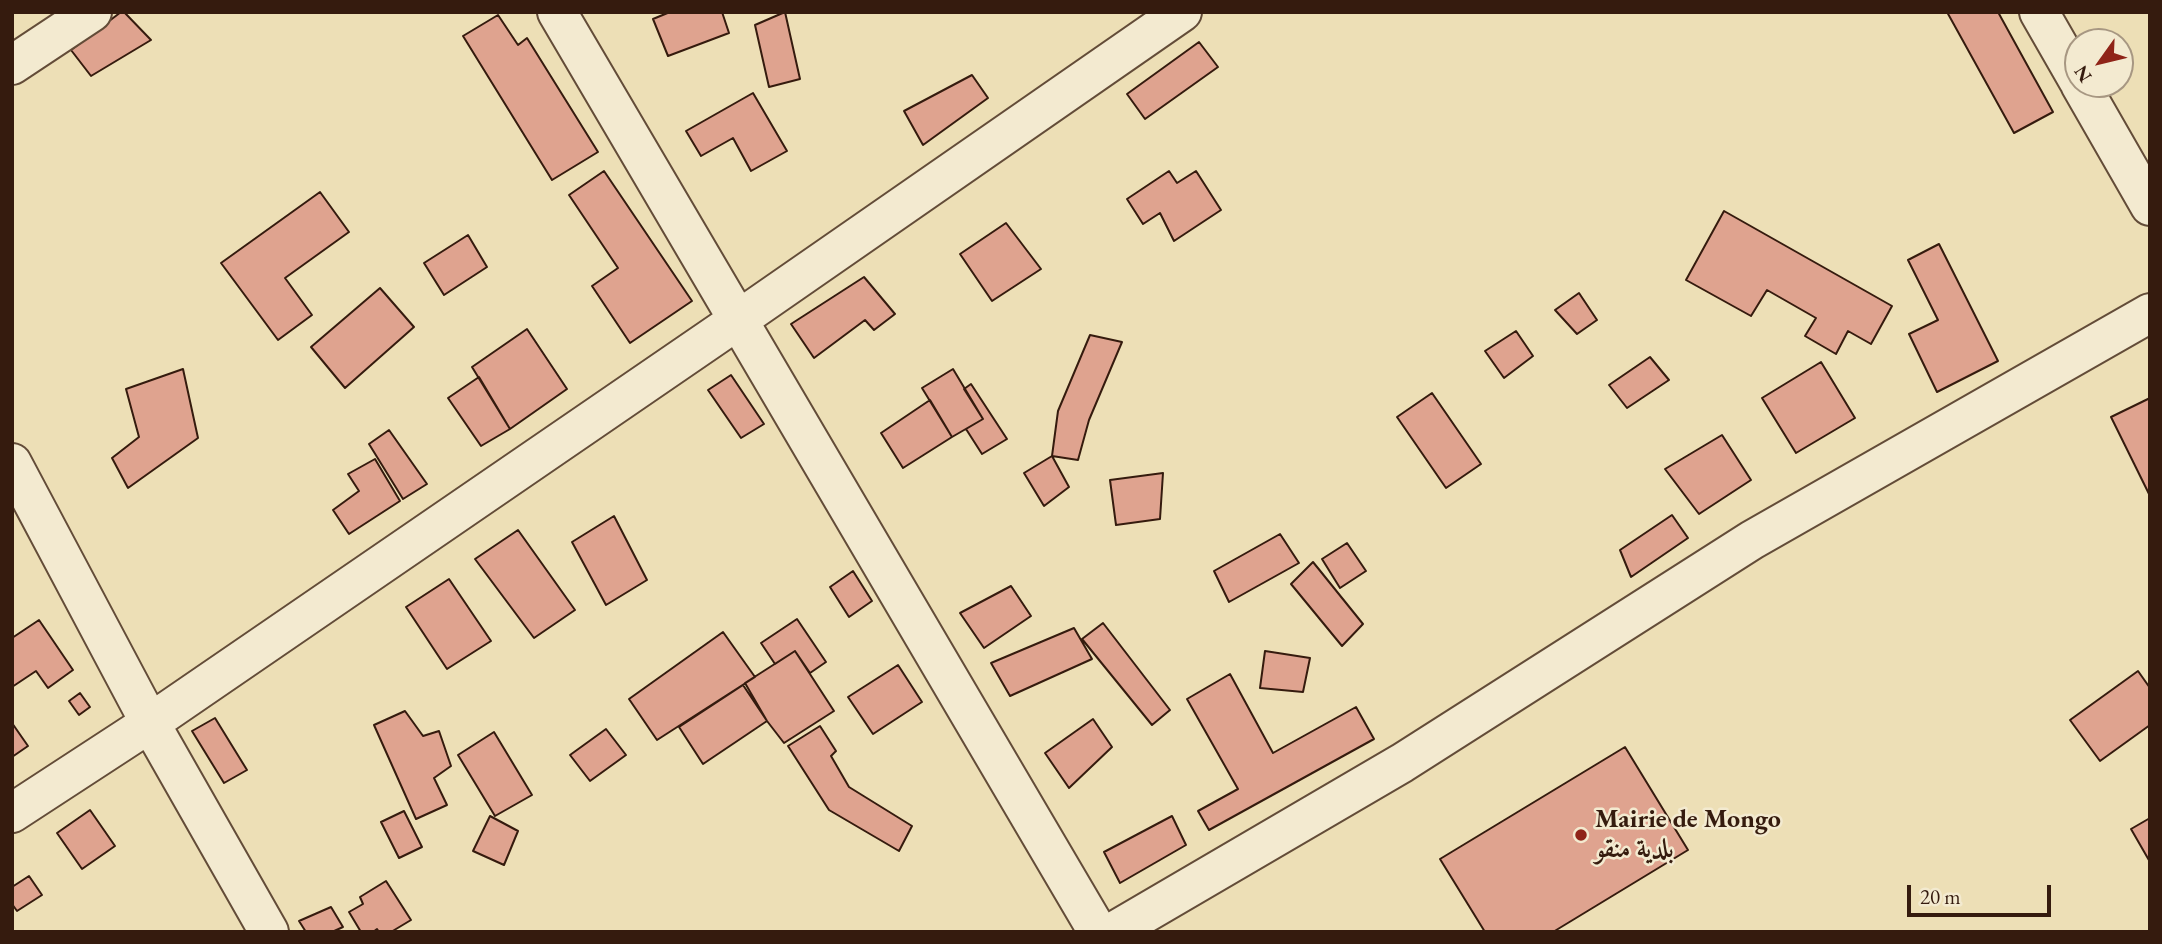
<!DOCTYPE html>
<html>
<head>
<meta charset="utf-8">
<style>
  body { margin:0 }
  #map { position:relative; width:2162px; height:944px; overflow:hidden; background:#eddfb6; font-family:"EB Garamond",serif }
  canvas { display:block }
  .frame { position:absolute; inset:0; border:14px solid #351b0e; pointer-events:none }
  .north { position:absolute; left:2064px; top:28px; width:70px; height:70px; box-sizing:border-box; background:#f3ead0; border:2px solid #a79782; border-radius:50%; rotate:236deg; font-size:19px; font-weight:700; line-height:28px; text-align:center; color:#351b0e }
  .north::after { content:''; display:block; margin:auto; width:24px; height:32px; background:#8f2418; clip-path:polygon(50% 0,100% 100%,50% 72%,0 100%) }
  .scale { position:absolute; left:1907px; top:885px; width:144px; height:32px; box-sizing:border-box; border:4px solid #351b0e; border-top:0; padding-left:9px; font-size:21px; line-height:24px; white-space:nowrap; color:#351b0e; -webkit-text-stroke:5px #f3ead0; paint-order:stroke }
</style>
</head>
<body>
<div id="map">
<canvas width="2162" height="944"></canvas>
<div class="frame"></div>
<div class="north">N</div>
<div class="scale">20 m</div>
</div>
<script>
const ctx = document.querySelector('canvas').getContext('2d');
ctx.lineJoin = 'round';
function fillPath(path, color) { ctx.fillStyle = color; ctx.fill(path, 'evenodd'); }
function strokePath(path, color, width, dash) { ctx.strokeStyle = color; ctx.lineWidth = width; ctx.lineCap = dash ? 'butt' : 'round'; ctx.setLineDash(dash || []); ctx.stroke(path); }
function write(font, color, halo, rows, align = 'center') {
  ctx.font = font + ' "EB Garamond",Amiri,serif'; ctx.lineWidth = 5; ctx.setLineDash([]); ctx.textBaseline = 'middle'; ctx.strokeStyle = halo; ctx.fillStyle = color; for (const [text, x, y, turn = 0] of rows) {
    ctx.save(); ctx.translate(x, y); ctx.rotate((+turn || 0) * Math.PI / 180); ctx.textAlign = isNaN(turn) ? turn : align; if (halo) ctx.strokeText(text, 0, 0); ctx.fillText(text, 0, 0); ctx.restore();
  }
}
const building = new Path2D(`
  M 121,12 L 124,12 L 151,40 L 91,76 L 71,50 Z
  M 670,12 L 722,12 L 729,33 L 668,56 L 653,19 Z
  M 785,12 L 800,79 L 769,87 L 755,25 Z
  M 1947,12 L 1998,12 L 2053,112 L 2014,133 Z
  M 498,15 L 518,45 L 527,38 L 598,152 L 552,180 L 463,36 Z
  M 1199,42 L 1218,67 L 1145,119 L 1127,94 Z
  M 972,75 L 988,98 L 923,145 L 904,111 Z
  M 753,93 L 787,151 L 751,171 L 733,138 L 701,156 L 686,131 Z
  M 604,171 L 692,301 L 630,343 L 592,286 L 618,268 L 569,195 Z
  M 1169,171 L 1177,183 L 1196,171 L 1221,210 L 1174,241 L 1160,213 L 1143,224 L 1127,199 Z
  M 320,192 L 349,232 L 285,278 L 312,315 L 278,340 L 221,263 Z
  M 1724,211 L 1892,306 L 1871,344 L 1848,331 L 1836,354 L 1805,336 L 1816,318 L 1767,290 L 1751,316 L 1686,280 Z
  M 1006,223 L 1041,269 L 992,301 L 960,254 Z
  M 468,235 L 487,267 L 444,295 L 424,263 Z
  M 1939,244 L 1998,361 L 1937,392 L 1909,334 L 1938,320 L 1908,260 Z
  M 864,277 L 895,314 L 874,330 L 865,320 L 814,358 L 791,324 Z
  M 380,288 L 414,327 L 345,388 L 311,347 Z
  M 1579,293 L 1597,320 L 1577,334 L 1555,310 Z
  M 527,329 L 567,389 L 510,429 L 472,367 Z
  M 1516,331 L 1533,356 L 1504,378 L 1485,351 Z
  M 1090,335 L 1122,342 L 1089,420 L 1078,460 L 1052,456 L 1058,411 Z
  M 1650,357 L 1669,380 L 1627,408 L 1609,385 Z
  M 1821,362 L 1855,418 L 1796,453 L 1762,398 Z
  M 183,369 L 198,438 L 128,488 L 112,458 L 139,437 L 126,389 Z
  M 953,369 L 983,419 L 952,437 L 922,388 Z
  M 731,375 L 764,424 L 741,438 L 708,390 Z
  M 479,377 L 510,429 L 481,446 L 448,398 Z
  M 971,384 L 1007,439 L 982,454 L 966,429 L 983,419 L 964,389 Z
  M 1432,393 L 1481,464 L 1446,488 L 1397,417 Z
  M 2150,398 L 2150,496 L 2111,417 Z
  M 930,400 L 952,437 L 903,468 L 881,433 Z
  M 389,430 L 427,484 L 403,499 L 369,444 Z
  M 1722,435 L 1751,480 L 1699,514 L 1665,469 Z
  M 1052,456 L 1069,487 L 1044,506 L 1024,473 Z
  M 375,459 L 400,501 L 349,534 L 333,510 L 359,491 L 348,474 Z
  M 1163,473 L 1160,519 L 1116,525 L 1110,480 Z
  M 1672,515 L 1688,538 L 1631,577 L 1620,550 Z
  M 614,516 L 647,580 L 606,605 L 572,542 Z
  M 518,530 L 575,610 L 534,638 L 475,559 Z
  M 1280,534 L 1299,563 L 1229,602 L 1214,571 Z
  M 1347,543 L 1366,571 L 1340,588 L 1322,559 Z
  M 1313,562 L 1363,624 L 1342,646 L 1291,584 Z
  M 853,571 L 872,601 L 849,617 L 830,587 Z
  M 449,579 L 491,641 L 447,669 L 406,607 Z
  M 1011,586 L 1031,616 L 984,648 L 960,613 Z
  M 797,619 L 826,662 L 810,673 L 795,651 L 775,664 L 761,643 Z
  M 39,620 L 73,670 L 48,688 L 36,671 L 12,687 L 12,638 Z
  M 1103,623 L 1170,710 L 1152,725 L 1082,639 Z
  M 1074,628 L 1092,659 L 1010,696 L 991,663 Z
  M 723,632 L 755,677 L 657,740 L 629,699 Z
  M 795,651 L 834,711 L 784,743 L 767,721 L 745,683 Z
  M 1265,651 L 1310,658 L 1303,692 L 1260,688 Z
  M 898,665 L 922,702 L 873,734 L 848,697 Z
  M 2138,671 L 2150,688 L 2150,725 L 2100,761 L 2070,720 Z
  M 1230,674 L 1273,753 L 1356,707 L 1374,739 L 1209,830 L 1198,811 L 1238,789 L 1187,699 Z
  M 743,685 L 767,721 L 703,764 L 679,727 Z
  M 80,693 L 90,707 L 79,715 L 69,701 Z
  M 405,711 L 423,736 L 439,731 L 451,766 L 434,778 L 447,805 L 416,819 L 374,725 Z
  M 215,718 L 247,770 L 224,783 L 192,731 Z
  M 1093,719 L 1112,747 L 1069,788 L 1045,753 Z
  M 12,723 L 28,746 L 12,757 Z
  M 820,726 L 836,751 L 831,756 L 849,787 L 912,826 L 899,851 L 829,810 L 788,746 Z
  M 606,729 L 626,755 L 590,781 L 570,755 Z
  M 494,732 L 532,795 L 495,816 L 458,755 Z
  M 1625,747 L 1688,850 L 1553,932 L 1485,932 L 1440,859 Z
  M 90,810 L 115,846 L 82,869 L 57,833 Z
  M 404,811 L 422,847 L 399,858 L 381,822 Z
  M 490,816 L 518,831 L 504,865 L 473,851 Z
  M 1172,816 L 1186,845 L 1120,883 L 1104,852 Z
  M 2150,818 L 2150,862 L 2131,829 Z
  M 29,876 L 42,895 L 17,911 L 12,904 L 12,887 Z
  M 386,881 L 411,920 L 391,932 L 379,932 L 377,929 L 373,932 L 361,932 L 349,912 L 363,904 L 360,897 Z
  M 331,907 L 343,927 L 332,932 L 306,932 L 299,921 Z`);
fillPath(building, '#dfa38f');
strokePath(building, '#351b0e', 2);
const street = new Path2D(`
  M 557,12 L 1098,932
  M 2039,12 L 2078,80
  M 12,65 L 92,12
  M 2080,84 L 2150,206
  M 12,463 L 150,723 L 269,932
  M 12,813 L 150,723 L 738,320 L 1182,12
  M 1113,932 L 1402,763 L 1752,540 L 2150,313`);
strokePath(street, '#634c38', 42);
strokePath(street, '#f3ead0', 38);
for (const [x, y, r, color] of [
  [1581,835,7,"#8f2418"]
]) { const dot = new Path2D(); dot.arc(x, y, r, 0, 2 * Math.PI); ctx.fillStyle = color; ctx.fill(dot); strokePath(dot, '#f3ead0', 2.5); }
write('bold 26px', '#351b0e', '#f3ead0', [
  ["Mairie de Mongo",1595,820],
  ["بلدية منقو",1595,850]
], 'left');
</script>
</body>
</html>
